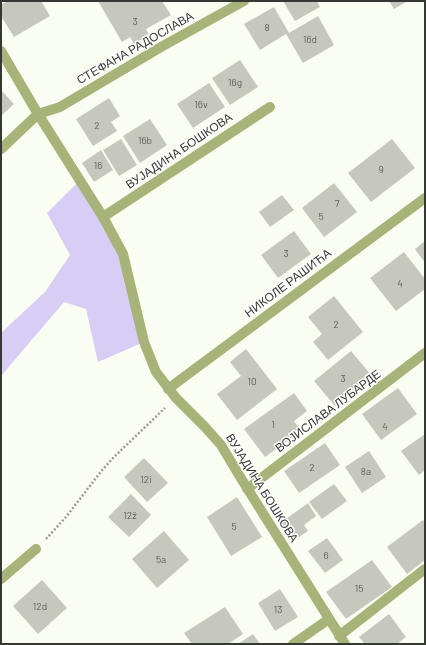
<!DOCTYPE html>
<html>
<head>
<meta charset="utf-8">
<style>
  body { margin:0 }
  #map { position:relative; width:426px; height:645px; overflow:hidden; background:#fafdf1; font-family:Barlow,sans-serif }
  canvas { display:block }
  .frame { position:absolute; inset:0; border:2px solid #363833; pointer-events:none }
</style>
</head>
<body>
<div id="map">
<canvas width="426" height="645"></canvas>
<div class="frame"></div>
</div>
<script>
const ctx = document.querySelector('canvas').getContext('2d');
ctx.lineJoin = 'round';
function fillPath(path, color) { ctx.fillStyle = color; ctx.fill(path, 'evenodd'); }
function strokePath(path, color, width, dash) { ctx.strokeStyle = color; ctx.lineWidth = width; ctx.lineCap = dash ? 'butt' : 'round'; ctx.setLineDash(dash || []); ctx.stroke(path); }
function write(font, color, halo, rows, align = 'center') {
  ctx.font = font + ' Barlow,sans-serif'; ctx.lineWidth = 3; ctx.setLineDash([]); ctx.textBaseline = 'middle'; ctx.strokeStyle = halo; ctx.fillStyle = color; for (const [text, x, y, turn = 0] of rows) {
    ctx.save(); ctx.translate(x, y); ctx.rotate((+turn || 0) * Math.PI / 180); ctx.textAlign = isNaN(turn) ? turn : align; if (halo) ctx.strokeText(text, 0, 0); ctx.fillText(text, 0, 0); ctx.restore();
  }
}
fillPath(new Path2D(`
  M 80,180 L 123,254 L 144,342 L 98,362 L 86,309 L 64,302 L 1,376 L 1,333 L 45,292 L 70,255 L 47,213 Z`), '#d7cdf5');
fillPath(new Path2D(`
  M 7,1 L 41,1 L 50,16 L 14,37 L 1,16 L 1,5 Z
  M 98,1 L 162,1 L 171,15 L 146,29 L 149,35 L 134,44 L 130,37 L 122,42 Z
  M 283,1 L 317,1 L 320,7 L 295,21 Z
  M 389,1 L 408,1 L 394,9 Z
  M 274,7 L 289,33 L 318,16 L 334,45 L 303,63 L 286,34 L 260,50 L 244,24 Z
  M 240,60 L 258,87 L 230,105 L 212,78 Z
  M 209,83 L 225,107 L 193,128 L 177,104 Z
  M 1,90 L 14,104 L 1,116 Z
  M 109,98 L 120,116 L 111,122 L 117,131 L 93,146 L 76,119 Z
  M 150,119 L 167,145 L 140,163 L 123,136 Z
  M 121,139 L 137,165 L 119,176 L 103,150 Z
  M 392,139 L 415,168 L 371,202 L 348,173 Z
  M 101,150 L 113,170 L 94,182 L 82,163 Z
  M 334,183 L 357,212 L 324,237 L 302,208 Z
  M 282,195 L 294,210 L 270,227 L 259,212 Z
  M 294,231 L 311,254 L 278,278 L 261,255 Z
  M 425,241 L 425,263 L 415,249 Z
  M 404,252 L 425,279 L 425,289 L 396,311 L 370,278 Z
  M 334,296 L 363,332 L 328,360 L 313,342 L 322,334 L 308,317 Z
  M 246,349 L 277,389 L 237,420 L 217,394 L 241,376 L 230,362 Z
  M 351,351 L 372,376 L 335,406 L 314,381 Z
  M 398,388 L 417,414 L 381,440 L 362,414 Z
  M 294,393 L 307,411 L 294,421 L 301,431 L 265,457 L 244,429 Z
  M 425,434 L 425,470 L 419,475 L 401,451 Z
  M 325,443 L 340,465 L 299,493 L 284,471 Z
  M 369,451 L 386,477 L 362,493 L 345,467 Z
  M 144,458 L 168,483 L 147,502 L 124,477 Z
  M 334,484 L 347,501 L 322,519 L 309,502 Z
  M 131,494 L 151,515 L 129,537 L 108,517 Z
  M 237,497 L 262,537 L 231,556 L 207,517 Z
  M 308,503 L 316,516 L 304,525 L 308,531 L 292,542 L 279,524 Z
  M 423,520 L 425,523 L 425,560 L 407,574 L 387,547 Z
  M 164,531 L 189,560 L 157,588 L 132,559 Z
  M 327,538 L 343,560 L 325,573 L 308,551 Z
  M 372,560 L 392,587 L 346,619 L 326,592 Z
  M 42,580 L 67,608 L 38,634 L 13,606 Z
  M 280,589 L 298,617 L 275,631 L 258,603 Z
  M 225,607 L 243,634 L 228,644 L 192,644 L 184,633 Z
  M 389,614 L 406,637 L 397,644 L 365,644 L 359,637 Z
  M 253,634 L 260,644 L 238,644 Z`), '#c6c8bd');
strokePath(new Path2D(`
  M 46,539 L 66,517 L 103,469 L 115,456 L 165,408`), '#9a9d94', 2.5, [2, 2]);
strokePath(new Path2D(`
  M 103,217 L 270,107`), '#a7b378', 10);
strokePath(new Path2D(`
  M 1,51 L 38,114 L 103,217 L 123,254 L 144,342 L 156,372 L 176,398 L 205,427 L 221,445 L 242,480 L 345,644
  M 1,149 L 38,114 L 60,107 L 161,47 L 244,1
  M 168,389 L 425,198
  M 247,489 L 425,353
  M 1,579 L 36,549
  M 339,636 L 425,569
  M 293,644 L 329,619`), '#a7b378', 10);
write('10px', '#5a5c56', null, [
  ["3",135,22],
  ["8",267,28],
  ["16d",310,40],
  ["16g",235,83],
  ["16v",201,105],
  ["2",97,126],
  ["16b",145,141],
  ["16",98,166],
  ["9",381,170],
  ["7",337,204],
  ["5",321,217],
  ["3",286,254],
  ["4",400,284],
  ["2",336,325],
  ["3",343,379],
  ["10",252,382],
  ["1",273,425],
  ["4",385,427],
  ["2",312,468],
  ["8a",366,472],
  ["12i",146,480],
  ["12ž",130,516],
  ["5",234,527],
  ["6",326,556],
  ["5a",161,560],
  ["15",359,589],
  ["12d",40,607],
  ["13",278,610]
]);
write('12px', '#363833', '#fff', [
  ["СТЕФАНА РАДОСЛАВА",135,48,-30],
  ["ВУЈАДИНА БОШКОВА",179,151,-34],
  ["НИКОЛЕ РАШИЋА",288,283,-37],
  ["ВОЈИСЛАВА ЛУБАРДЕ",328,411,-37],
  ["ВУЈАДИНА БОШКОВА",262,488,58]
]);
</script>
</body>
</html>
